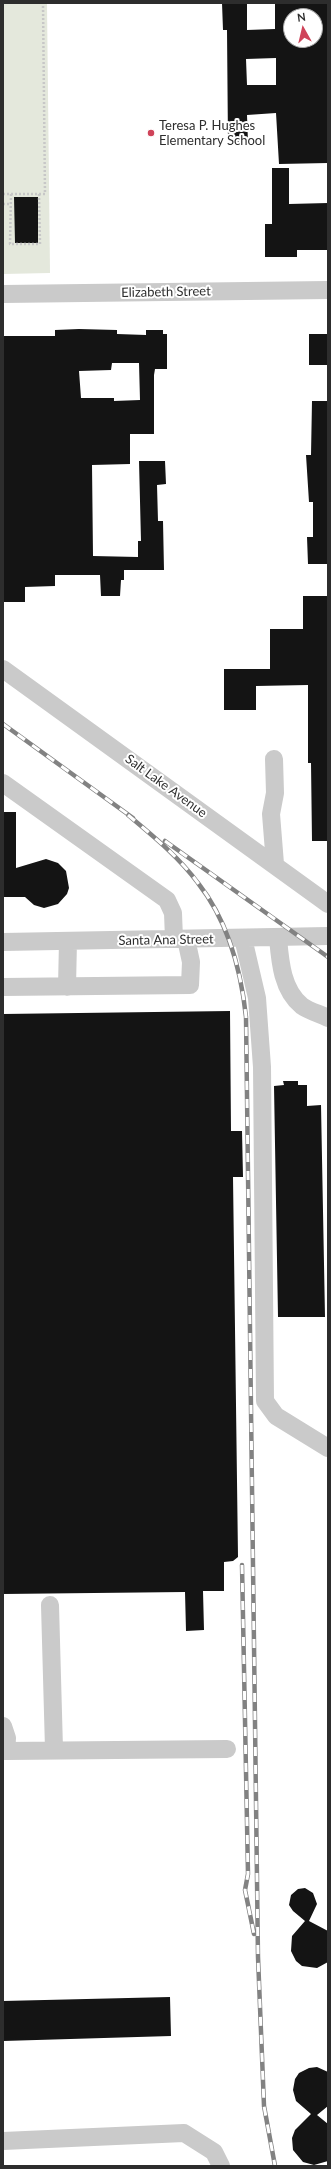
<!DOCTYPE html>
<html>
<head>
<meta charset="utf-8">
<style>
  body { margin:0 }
  #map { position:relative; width:331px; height:2169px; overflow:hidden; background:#fff; font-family:Lato,sans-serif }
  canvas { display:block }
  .frame { position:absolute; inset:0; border:4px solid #2d2d2d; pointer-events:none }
  .north { position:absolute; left:283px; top:8px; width:40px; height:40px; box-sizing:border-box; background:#fff; border:1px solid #ababab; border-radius:50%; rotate:352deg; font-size:11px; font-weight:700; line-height:16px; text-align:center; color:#2d2d2d }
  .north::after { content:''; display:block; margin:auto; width:14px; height:18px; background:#cf4359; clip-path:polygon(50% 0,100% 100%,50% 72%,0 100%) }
</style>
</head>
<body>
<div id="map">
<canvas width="331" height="2169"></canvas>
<div class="frame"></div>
<div class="north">N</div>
</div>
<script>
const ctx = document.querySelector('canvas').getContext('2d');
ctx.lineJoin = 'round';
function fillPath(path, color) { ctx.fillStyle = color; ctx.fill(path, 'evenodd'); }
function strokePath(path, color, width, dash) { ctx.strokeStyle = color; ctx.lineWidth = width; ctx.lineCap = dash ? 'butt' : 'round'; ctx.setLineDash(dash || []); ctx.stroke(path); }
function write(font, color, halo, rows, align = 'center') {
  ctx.font = font + ' Lato,sans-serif'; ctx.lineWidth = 4; ctx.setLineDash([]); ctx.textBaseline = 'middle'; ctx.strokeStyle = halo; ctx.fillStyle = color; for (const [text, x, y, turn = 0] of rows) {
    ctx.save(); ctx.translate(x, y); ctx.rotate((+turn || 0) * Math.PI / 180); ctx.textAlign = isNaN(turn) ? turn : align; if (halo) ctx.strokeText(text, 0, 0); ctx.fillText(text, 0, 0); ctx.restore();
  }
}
fillPath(new Path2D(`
  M 3,3 L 47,3 L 50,273 L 3,274 Z`), '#e4e8dc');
fillPath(new Path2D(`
  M 222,3 L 247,3 L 247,30 L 275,29 L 275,3 L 328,3 L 328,163 L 279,164 L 276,113 L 247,115 L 248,143 L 228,144 L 227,30 L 223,30 ZM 291,16 L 315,16 L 315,40 L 291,40 ZM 276,58 L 276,85 L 247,85 L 246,59 Z
  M 272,168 L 289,168 L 289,204 L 328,203 L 328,250 L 297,250 L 297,257 L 265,257 L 265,224 L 272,224 Z
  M 14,197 L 38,197 L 38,243 L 15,243 Z
  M 79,329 L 117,330 L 117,334 L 146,335 L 146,330 L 163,330 L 163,334 L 167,334 L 167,369 L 155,369 L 154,375 L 154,434 L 130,434 L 130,464 L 92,465 L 93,556 L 138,557 L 138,541 L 141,541 L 139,461 L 165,461 L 166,484 L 157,485 L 158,521 L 163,521 L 164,570 L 124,570 L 124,580 L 121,580 L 120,596 L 101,596 L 100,575 L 55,575 L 55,586 L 25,587 L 25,602 L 3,602 L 3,336 L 55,336 L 55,330 ZM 112,363 L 139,363 L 140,400 L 114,401 L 114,398 L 81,398 L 79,371 L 111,370 Z
  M 309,334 L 328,334 L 328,365 L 309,365 Z
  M 312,401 L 328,401 L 328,564 L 308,564 L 307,537 L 313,537 L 313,502 L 309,502 L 306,455 L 311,455 Z
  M 303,596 L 328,596 L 328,841 L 312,841 L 311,763 L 308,763 L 308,685 L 256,686 L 256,710 L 224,710 L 224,669 L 270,669 L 270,629 L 303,629 Z
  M 3,812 L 16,812 L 16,868 L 46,859 L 58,863 L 66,871 L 69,888 L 67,894 L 58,904 L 44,908 L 34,905 L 25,897 L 3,897 Z
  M 230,1011 L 231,1131 L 242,1131 L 243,1177 L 233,1177 L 238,1557 L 233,1561 L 224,1562 L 224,1591 L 203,1591 L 204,1630 L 186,1631 L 185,1592 L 3,1594 L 3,1014 Z
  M 283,1081 L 298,1081 L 298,1085 L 307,1085 L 307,1106 L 321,1105 L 325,1317 L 278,1317 L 274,1086 L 284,1085 Z
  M 298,1889 L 305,1888 L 313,1893 L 317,1904 L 309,1921 L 328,1931 L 328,1962 L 317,1968 L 302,1966 L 296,1961 L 291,1951 L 292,1936 L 305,1921 L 293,1911 L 289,1905 L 291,1895 Z
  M 170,1997 L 171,2036 L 3,2041 L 3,2001 Z
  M 317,2067 L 328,2072 L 328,2106 L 317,2115 L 328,2124 L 328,2161 L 314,2165 L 303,2162 L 293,2150 L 292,2138 L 295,2130 L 311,2114 L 296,2101 L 293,2090 L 295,2079 L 299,2073 L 309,2068 Z`), '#141414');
strokePath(new Path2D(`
  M 3,194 L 39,194 L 40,244 L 10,244 L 11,194
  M 39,194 L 45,194 L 43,3
  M 3,204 L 10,204`), '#c7c7c7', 2.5, [2, 2]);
strokePath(new Path2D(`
  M 3,294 L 328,290
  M 3,669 L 328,904
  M 274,759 L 275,793 L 271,814 L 275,864
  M 3,783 L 167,900 L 173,913 L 174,939
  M 243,938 L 257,998 L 262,1067 L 265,1401 L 276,1416 L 328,1448
  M 278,938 C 280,961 282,990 302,1006 C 309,1011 320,1014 328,1018
  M 3,942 L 328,936
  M 3,987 L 190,985 L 191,962 L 186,939
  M 67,987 L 68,941
  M 50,1605 L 54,1749
  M 3,1726 L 7,1738 L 6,1751 L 3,1751
  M 6,1751 L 227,1749
  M 3,2141 L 184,2133 L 214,2152 L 221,2166`), '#cacaca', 18);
const rail = new Path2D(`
  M 3,724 L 133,818
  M 128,815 C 153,836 179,857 198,883 C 228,921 241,970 246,1017 L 258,1957 L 264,2106 L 275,2166
  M 165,841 L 328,957
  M 242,1565 L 248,1874 L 245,1890 L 254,1934`);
strokePath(rail, '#828282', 4.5);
strokePath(rail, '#fff', 3, [9]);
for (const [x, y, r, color] of [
  [151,133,4,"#cf4359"]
]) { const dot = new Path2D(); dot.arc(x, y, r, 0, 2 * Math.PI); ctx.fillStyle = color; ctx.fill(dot); strokePath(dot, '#fff', 1.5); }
write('13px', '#2d2d2d', '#fff', [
  ["Teresa P. Hughes",159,126],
  ["Elementary School",159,141]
], 'left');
write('13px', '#2d2d2d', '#fff', [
  ["Elizabeth Street",166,292,-1],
  ["Salt Lake Avenue",166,786,36],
  ["Santa Ana Street",166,940,-1]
]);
</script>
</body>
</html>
